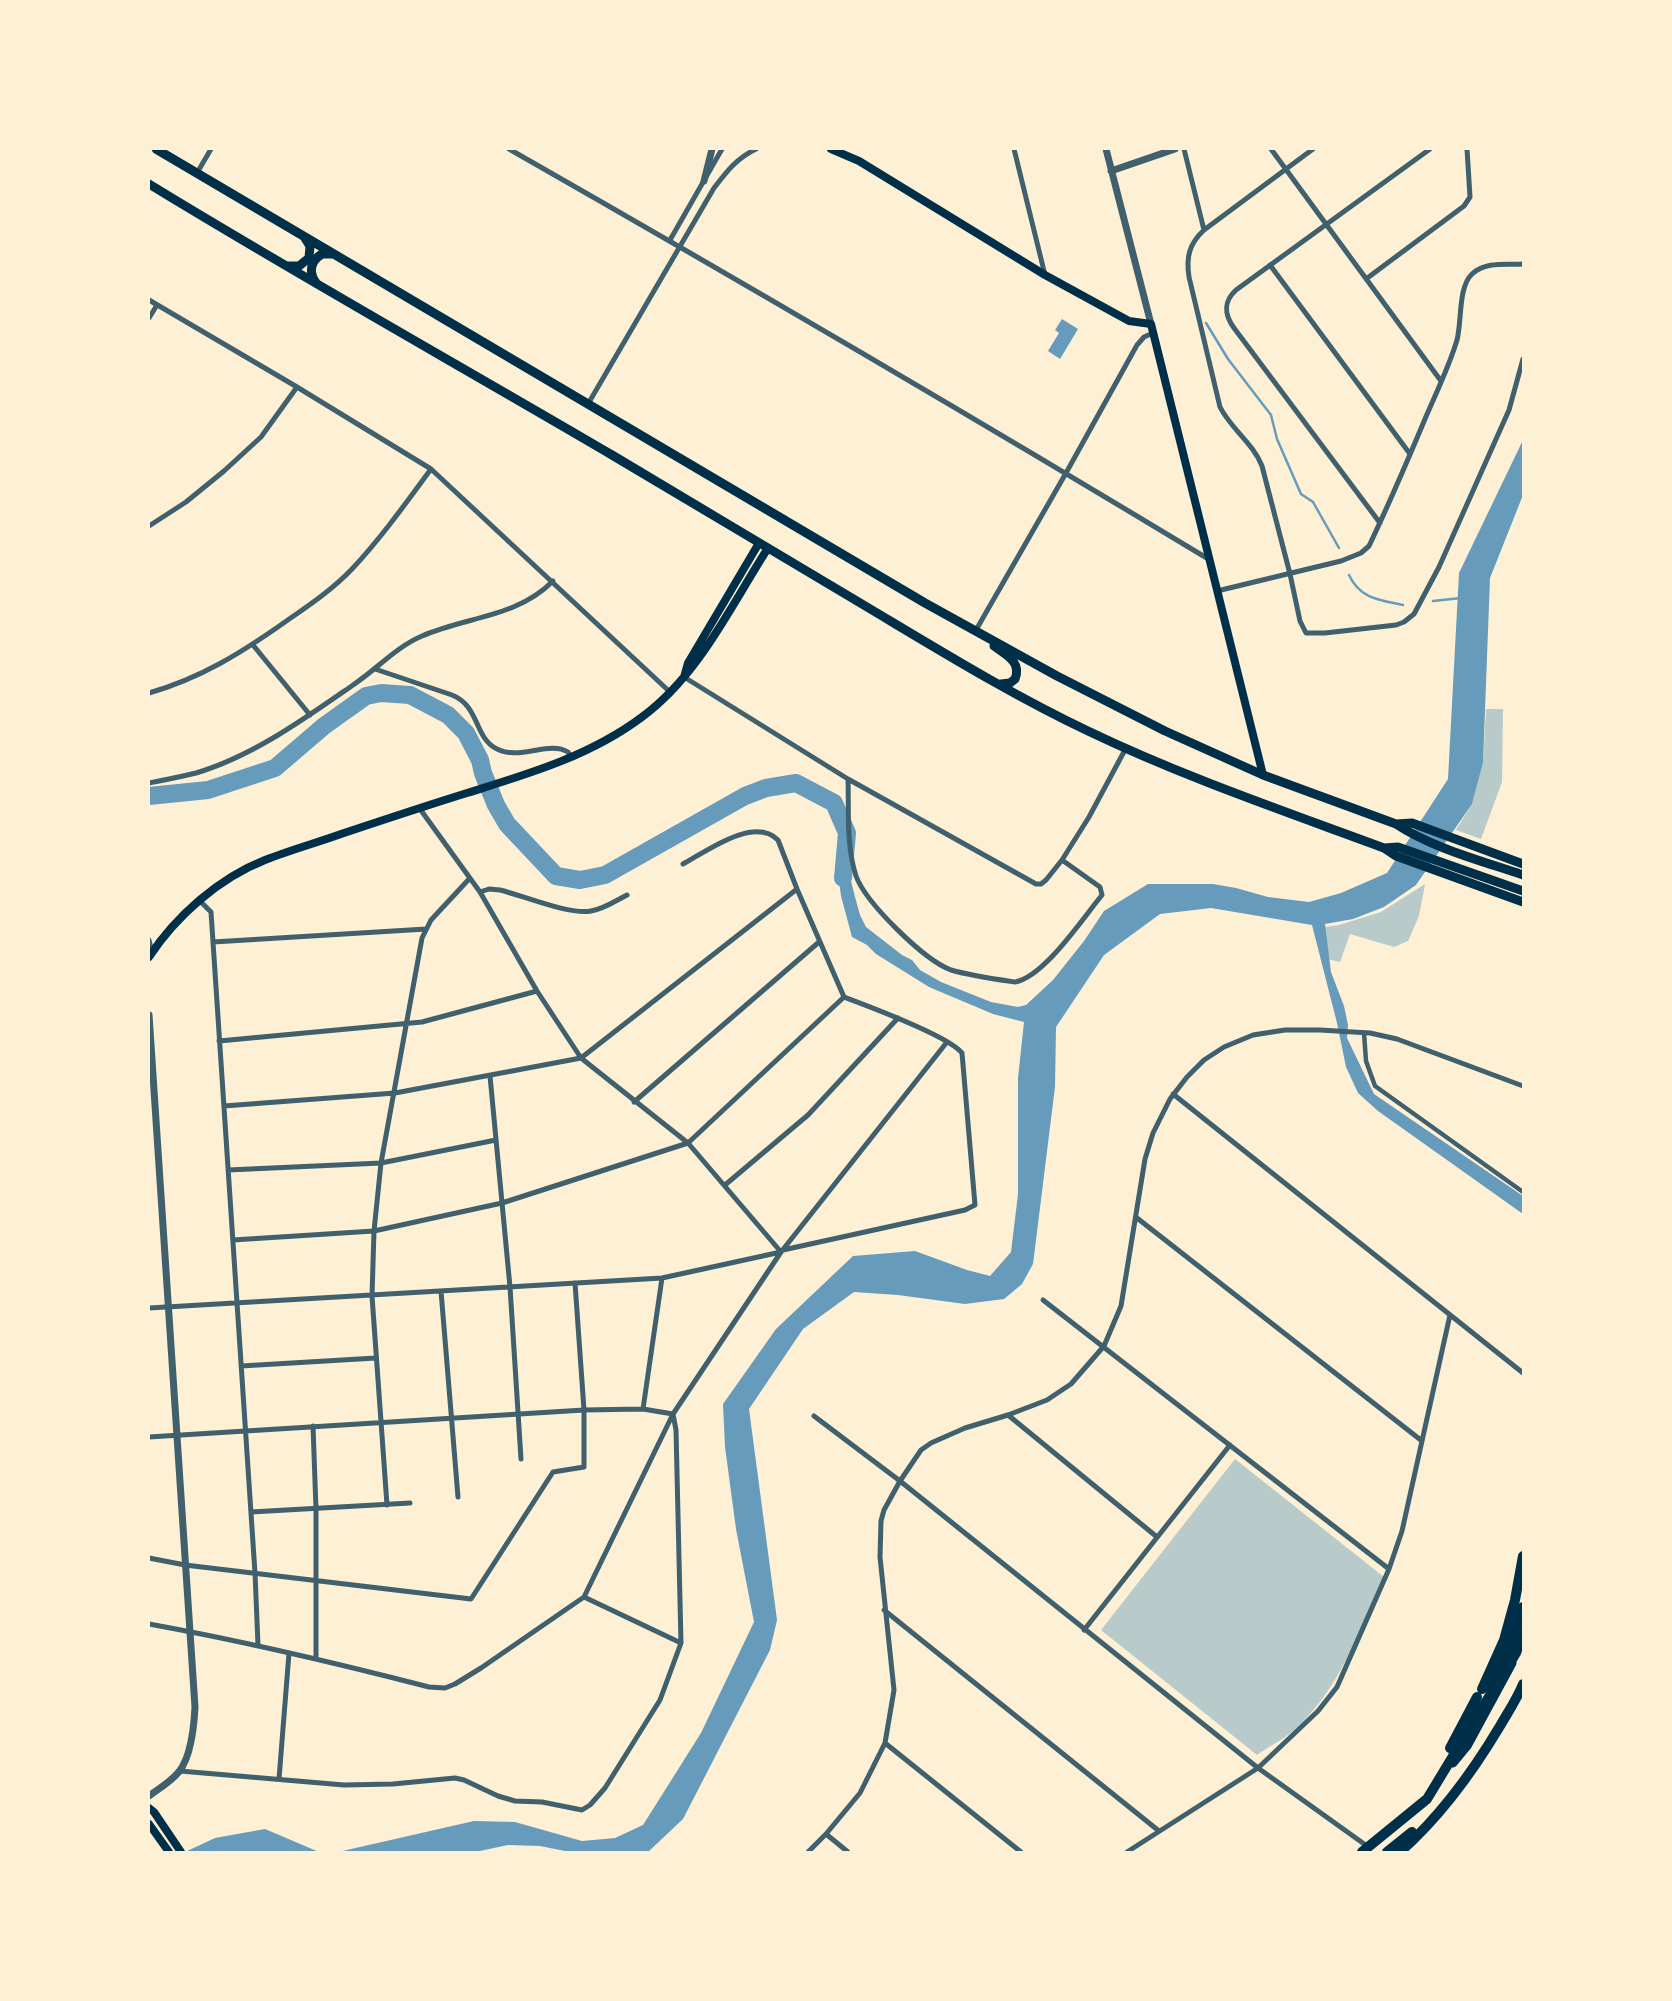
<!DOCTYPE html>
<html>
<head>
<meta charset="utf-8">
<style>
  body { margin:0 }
  #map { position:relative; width:1672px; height:2001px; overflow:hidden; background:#fdf0d5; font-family:"Exo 2",sans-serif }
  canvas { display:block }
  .frame { position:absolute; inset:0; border:150px solid #fdf0d5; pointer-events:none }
</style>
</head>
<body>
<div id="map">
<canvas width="1672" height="2001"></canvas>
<div class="frame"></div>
</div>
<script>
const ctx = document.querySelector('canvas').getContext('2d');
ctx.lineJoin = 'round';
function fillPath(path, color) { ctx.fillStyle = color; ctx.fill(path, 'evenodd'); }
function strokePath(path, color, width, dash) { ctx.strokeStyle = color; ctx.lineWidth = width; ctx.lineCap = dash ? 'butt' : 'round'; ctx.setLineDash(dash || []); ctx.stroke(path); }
fillPath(new Path2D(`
  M 1486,709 L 1503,709 L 1502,782 L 1481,839 L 1456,830 L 1472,804 L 1483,763 Z
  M 1425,884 L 1419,916 L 1408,941 L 1394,947 L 1350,934 L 1340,962 L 1327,959 L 1318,928 L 1339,925 L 1381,912 Z
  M 1235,1459 L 1384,1577 C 1359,1631 1339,1691 1293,1731 C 1282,1740 1268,1747 1257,1755 L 1101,1630 Z`), '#b9caca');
fillPath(new Path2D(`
  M 1062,319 L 1078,329 L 1060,359 L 1048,351 L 1059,333 L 1055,330 Z
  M 1523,440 L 1523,495 L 1490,578 L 1483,763 L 1472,804 L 1416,885 L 1384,907 L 1353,919 L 1325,924 L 1331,972 L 1344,1006 L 1348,1025 L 1347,1038 L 1374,1094 L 1523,1196 L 1523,1214 L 1378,1111 L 1358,1093 L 1346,1067 L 1337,1023 L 1312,925 L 1211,908 L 1160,914 L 1104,955 L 1056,1027 L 1055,1087 L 1033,1264 L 1022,1284 L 1004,1299 L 965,1304 L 898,1295 L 854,1292 L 803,1329 L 749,1409 L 777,1620 L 770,1650 L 683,1819 L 648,1852 L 570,1852 L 540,1846 L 508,1845 L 475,1852 L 338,1852 L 474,1821 L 515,1822 L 582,1841 L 615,1838 L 643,1825 L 701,1733 L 754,1622 L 736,1529 L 725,1447 L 723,1404 L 776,1329 L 853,1256 L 915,1251 L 967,1270 L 990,1276 L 1011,1252 L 1018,1194 L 1018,1078 L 1024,1022 L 993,1014 L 929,987 L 876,954 L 867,945 L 852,937 L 841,896 L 836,859 L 847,853 L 849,873 L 855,897 L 860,915 L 866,927 L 902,955 L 912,960 L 920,970 L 941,982 L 991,1002 L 1018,1007 L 1026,1005 L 1053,980 L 1084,941 L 1104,911 L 1148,884 L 1213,884 L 1236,888 L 1268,897 L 1309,902 L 1341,893 L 1387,873 L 1448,779 L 1459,573 Z
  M 265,1829 L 319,1852 L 185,1852 L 215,1838 Z`), '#669bbc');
strokePath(new Path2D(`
  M 1206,323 L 1228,359 L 1271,415 L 1277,439 L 1301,494 L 1313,502 L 1339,548
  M 1349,575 C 1360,599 1380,600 1403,605
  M 1433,601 L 1461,598`), '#669bbc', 2.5);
strokePath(new Path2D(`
  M 149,796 L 208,790 L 275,768 L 324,726 L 366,696 L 381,693 L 410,695 L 448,715 L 466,733 L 480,760 L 483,773 L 496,805 L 507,824 L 556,876 L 580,880 L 605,875 L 745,796 L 766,788 L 796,783 L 834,803 L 847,833 L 843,878`), '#669bbc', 18);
strokePath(new Path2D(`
  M 1364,1033 L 1366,1061 L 1375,1086 L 1523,1192`), '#3f606c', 4.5);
strokePath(new Path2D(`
  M 509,149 C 744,283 978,420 1210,560
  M 1014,149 L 1045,275
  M 1184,149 L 1204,230
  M 1271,149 L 1441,381
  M 1313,149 L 1204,230 C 1189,244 1186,257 1189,277 L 1220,407 C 1231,429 1253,443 1262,466 L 1290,574 L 1300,621 L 1306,633 L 1325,633 L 1396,625 L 1404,622 L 1414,614 L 1439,567 L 1509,410 L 1523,359
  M 197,173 L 211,149
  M 670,240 L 722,149
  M 1270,265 L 1410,454
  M 1366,279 L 1464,206 L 1470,197 L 1467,149
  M 149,300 L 297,387 L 431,469 L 671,693
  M 149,318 L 157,305
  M 588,404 L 714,188 C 727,171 737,158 756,149
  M 1380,523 L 1234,328 C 1224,314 1223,302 1236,290 L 1430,149
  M 149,526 L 186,502 L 224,471 L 261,437 L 297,387
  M 1217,591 L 1341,561 L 1361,553 L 1369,546 C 1389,504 1407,462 1425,419 C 1436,393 1449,367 1457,340 C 1462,321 1458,287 1472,274 C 1486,261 1506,265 1523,264
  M 976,630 L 1066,473 L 1137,345 L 1144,337 L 1153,333
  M 253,645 L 310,715
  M 375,669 L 452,695 C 480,706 474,738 497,749 C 520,761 549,740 568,752 L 571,757
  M 684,677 L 848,779 L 1036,884 L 1041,884 L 1046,880 L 1062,860 L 1089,817 L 1126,748
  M 149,693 C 201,678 241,653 285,622 C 308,606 332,590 352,569 C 381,538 406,503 431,469
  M 848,779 C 849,811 846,845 856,876 C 866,903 924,960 951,970 C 972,976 994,979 1015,982 C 1044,977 1083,918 1102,895 L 1100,887 L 1062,860
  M 149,783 C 164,780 180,777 196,773 C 253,756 304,719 353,685 C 377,669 396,647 422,636 C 468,616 516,618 553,581
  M 420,809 L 480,892 L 537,991 L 581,1058 L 688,1143 L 781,1252
  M 683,864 C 707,851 754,816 778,840 L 797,889 L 844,997 C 868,1006 949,1036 962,1053 L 975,1205 L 965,1210 L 783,1250
  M 480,892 L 489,889 L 500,890 C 524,896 569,915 591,911 C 604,909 615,901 627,895
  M 200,901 L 211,912 L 255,1573 L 258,1645
  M 149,940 L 152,952
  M 213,942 L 426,929
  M 219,1041 L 422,1022 L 537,991
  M 490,1076 L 510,1287 L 521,1459
  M 1173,1094 L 1523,1373
  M 634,1102 L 819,942
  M 224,1106 L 395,1093 L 581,1058 L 797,889
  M 228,1170 L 381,1163 L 496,1140
  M 725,1185 L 808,1115 L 898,1018
  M 1137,1218 L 1422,1441
  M 233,1240 L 374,1231 L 502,1203 L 688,1143 L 844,997
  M 441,1291 L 458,1497
  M 1043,1300 L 1389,1569
  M 149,1308 L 662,1278 L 781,1252
  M 241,1366 L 376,1358
  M 643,1409 L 662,1278
  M 1008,1415 L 1157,1537
  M 814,1416 L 900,1481 L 1258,1768 L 1367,1846
  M 313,1426 L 316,1509 L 316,1658
  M 149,1437 L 584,1410 L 643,1409 L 673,1414 L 676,1430 L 681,1643 L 660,1700 L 605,1788 L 590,1805 L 582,1810 L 542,1802 L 515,1801 L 498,1796 L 464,1780 L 455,1778 L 393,1784 L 344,1785 L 180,1771
  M 387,1505 L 372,1296 L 374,1231 L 381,1163 L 422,938 L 431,920 L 470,878
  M 251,1512 L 410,1503
  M 149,1558 L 185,1565 L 471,1599 L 553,1472 L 584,1467 L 584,1410 L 575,1283
  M 584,1597 L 681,1643
  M 884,1610 L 1159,1831
  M 149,1624 C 243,1641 336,1663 429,1687 L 445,1688 L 455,1684 L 481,1668 L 584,1597 L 673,1414 L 781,1252 L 947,1042
  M 1084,1630 L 1230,1445
  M 885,1743 L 1021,1852
  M 279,1779 L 289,1653
  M 826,1834 L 848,1852
  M 808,1852 L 826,1834 L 860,1793 L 885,1743 L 894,1690 L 880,1557 L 881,1521 L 884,1510 L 900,1481 L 921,1450 L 931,1443 L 965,1428 L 1008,1415 L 1047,1400 L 1071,1384 L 1104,1346 L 1121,1306 L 1145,1159 L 1153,1133 L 1170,1099 L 1187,1077 L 1204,1060 L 1224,1047 L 1253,1035 L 1285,1030 L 1320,1030 L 1370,1033 L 1397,1039 L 1523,1086
  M 1127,1852 L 1258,1768 L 1318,1711 L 1337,1687 L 1389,1569 L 1402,1531 L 1450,1315`), '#3f606c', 5);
strokePath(new Path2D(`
  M 1106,149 L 1151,324
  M 1111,171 L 1175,149
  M 704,181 L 712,149
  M 149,1015 L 195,1707 C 194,1727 191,1762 175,1776 C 167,1784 157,1790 149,1796`), '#3f606c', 7);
strokePath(new Path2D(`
  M 831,149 L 859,161 L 1045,275 L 1129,321 L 1151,324 L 1263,775
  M 684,677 L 688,663 L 759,543
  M 149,957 C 176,916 219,878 265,860 C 290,850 316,843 341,834 C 383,820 425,806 467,793 C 528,774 590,756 642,717 C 699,675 730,607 768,548
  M 149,1808 L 154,1812 L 181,1852
  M 149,1824 L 169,1852`), '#003049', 8);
strokePath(new Path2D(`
  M 156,149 L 925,603 L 1057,676 L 1165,731 L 1263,775 L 1396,824 C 1432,848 1482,861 1523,875
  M 149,184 C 301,277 457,364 612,455 C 697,506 782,556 867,607 C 939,650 1012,695 1088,731 C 1184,777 1284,811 1384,848 L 1398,847 L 1523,891
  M 288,266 L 299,266 L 309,258 L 310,246 L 305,238
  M 317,284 C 308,273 310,261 322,254 L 331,254
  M 994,646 C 1006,655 1022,662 1015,679 L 1010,683 L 1001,684
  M 1396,824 L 1412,823 L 1523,864
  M 1384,848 L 1396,856 L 1523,902
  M 1453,1763 L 1467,1746 L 1512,1663`), '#003049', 9);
strokePath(new Path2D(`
  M 1507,1668 L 1516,1653 L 1523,1633
  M 1482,1689 L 1504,1640 L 1515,1600 L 1523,1556
  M 1450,1748 L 1477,1697
  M 1362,1852 L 1427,1799 L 1490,1695 L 1512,1643 L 1523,1607
  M 1387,1852 L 1412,1832
  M 1400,1852 C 1441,1816 1472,1773 1500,1726 C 1508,1712 1517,1699 1523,1684`), '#003049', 10);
</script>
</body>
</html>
